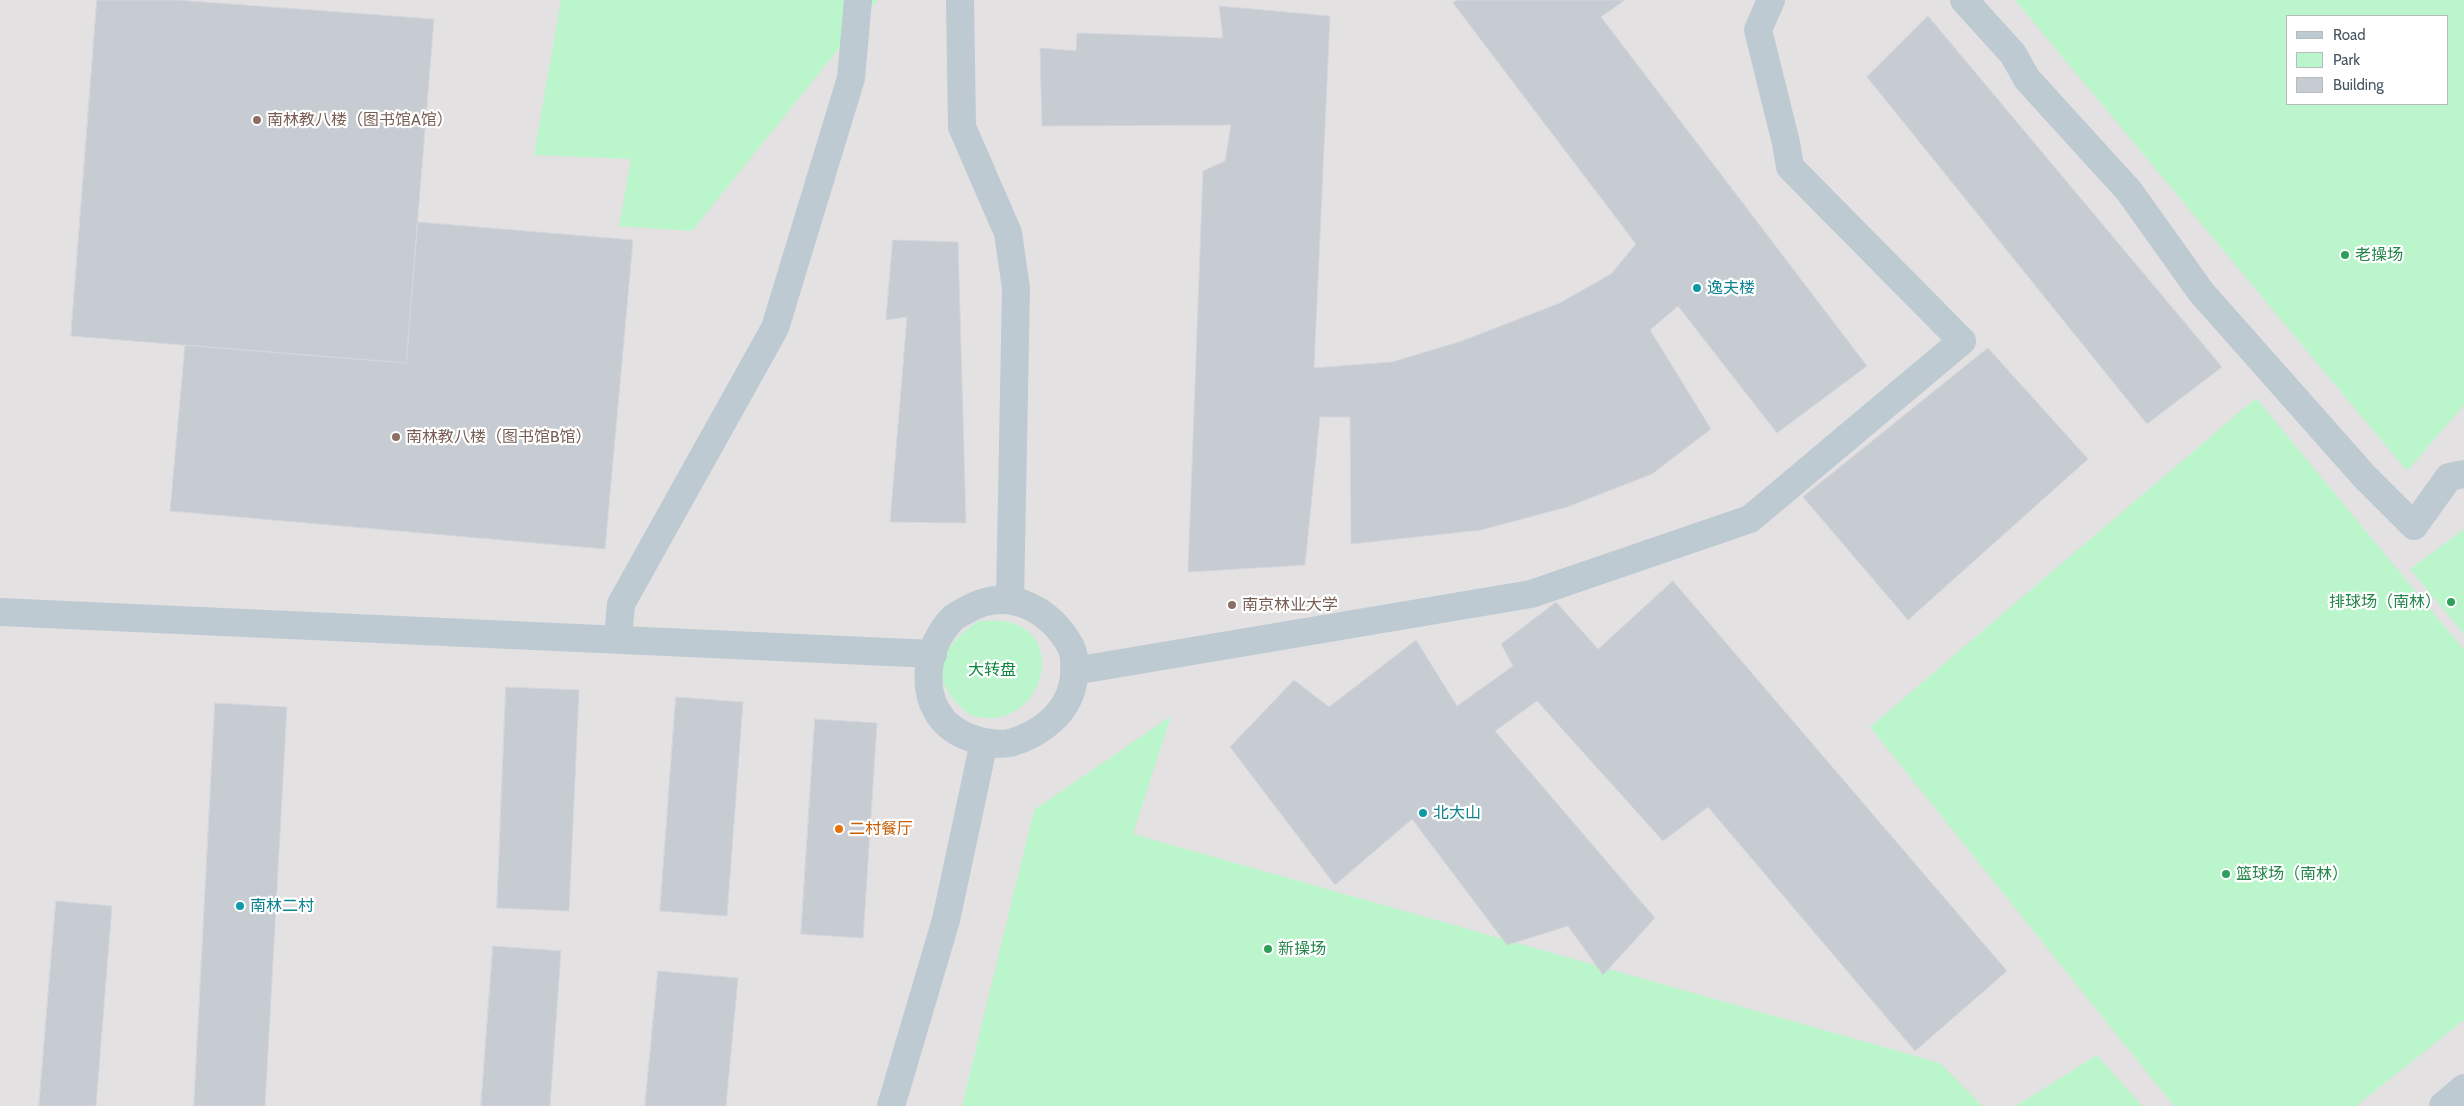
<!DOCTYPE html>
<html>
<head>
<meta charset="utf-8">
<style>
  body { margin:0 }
  #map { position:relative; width:2464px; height:1106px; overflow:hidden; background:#f3f0f1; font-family:Cabin,sans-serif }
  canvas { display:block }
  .legend { position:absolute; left:2286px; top:15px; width:162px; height:90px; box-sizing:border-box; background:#fff; border:1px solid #b5bcc0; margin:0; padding:6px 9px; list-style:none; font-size:15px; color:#465761 }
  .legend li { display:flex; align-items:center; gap:10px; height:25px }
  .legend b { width:25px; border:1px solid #b5bcc0 }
</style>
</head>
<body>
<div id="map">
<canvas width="2464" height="1106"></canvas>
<ul class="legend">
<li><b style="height:6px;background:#bdcad2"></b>Road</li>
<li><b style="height:14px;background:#bbf5cb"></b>Park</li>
<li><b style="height:14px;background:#c7ccd2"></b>Building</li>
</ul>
</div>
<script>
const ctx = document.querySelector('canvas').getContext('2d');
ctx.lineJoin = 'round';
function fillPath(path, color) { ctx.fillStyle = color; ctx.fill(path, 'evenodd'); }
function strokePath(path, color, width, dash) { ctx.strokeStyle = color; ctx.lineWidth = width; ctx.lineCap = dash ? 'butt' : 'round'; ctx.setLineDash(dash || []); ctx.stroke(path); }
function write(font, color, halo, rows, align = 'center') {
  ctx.font = font + ' Cabin,"Noto Sans SC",sans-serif'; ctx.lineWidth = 4.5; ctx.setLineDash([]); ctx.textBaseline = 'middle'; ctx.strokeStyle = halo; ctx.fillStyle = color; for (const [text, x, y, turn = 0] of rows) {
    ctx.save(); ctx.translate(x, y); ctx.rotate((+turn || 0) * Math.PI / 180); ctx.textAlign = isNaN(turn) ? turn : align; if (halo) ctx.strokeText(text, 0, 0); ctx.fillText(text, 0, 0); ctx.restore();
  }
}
fillPath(new Path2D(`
  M 0,0 L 2464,0 L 2464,1106 L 0,1106 ZM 2288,16 L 2448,16 L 2448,104 L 2288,104 Z`), '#e4e1e3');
fillPath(new Path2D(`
  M 561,0 L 878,0 L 692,231 L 619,226 L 631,159 L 534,155 Z
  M 2015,0 L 2464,0 L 2464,405 L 2407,471 ZM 2288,16 L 2448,16 L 2448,104 L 2288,104 Z
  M 2256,398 L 2464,650 L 2464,1020 L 2356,1106 L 2174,1106 L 1870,727 Z
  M 2464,529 L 2464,634 L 2410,569 Z
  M 978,621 C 989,621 1002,620 1012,623 C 1067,640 1040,722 986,718 C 975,717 971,717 963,709 C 925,673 942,648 978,621 Z
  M 1171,716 L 1133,834 L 1940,1063 L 1982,1106 L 962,1106 L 1034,810 Z
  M 2097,1055 L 2142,1106 L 2016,1106 Z`), '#bbf5cb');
const building = new Path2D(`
  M 97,0 L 177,0 L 434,19 L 406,363 L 71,336 Z
  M 1457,0 L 1625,0 L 1601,17 L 1867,366 L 1777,433 L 1678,306 L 1650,330 L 1711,429 L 1652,474 L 1567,507 L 1481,530 L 1351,544 L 1350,417 L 1320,417 L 1305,565 L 1188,572 L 1203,171 L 1225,161 L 1231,125 L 1042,126 L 1040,48 L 1076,51 L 1077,33 L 1223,38 L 1219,6 L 1330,16 L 1314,368 L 1392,362 L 1462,341 L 1560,303 L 1611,274 L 1636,244 L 1453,3 Z
  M 1928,16 L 2222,367 L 2147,424 L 1867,77 Z
  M 418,222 L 633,240 L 605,549 L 170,511 L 185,345 L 406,363 Z
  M 893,240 L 958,242 L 966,523 L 890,522 L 907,317 L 886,320 Z
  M 1988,348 L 2088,459 L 1908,620 L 1803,497 Z
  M 1673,581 L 2007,971 L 1915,1051 L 1708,807 L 1663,841 L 1537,701 L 1495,731 L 1655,918 L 1603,975 L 1568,926 L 1507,945 L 1412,819 L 1335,885 L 1230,747 L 1294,680 L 1329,707 L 1416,640 L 1457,706 L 1513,666 L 1501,644 L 1556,602 L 1598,649 Z
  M 506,687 L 579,690 L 569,911 L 497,908 Z
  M 676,697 L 743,702 L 727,916 L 660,911 Z
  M 215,703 L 287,707 L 265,1106 L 194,1106 Z
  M 815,719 L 877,723 L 863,938 L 801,934 Z
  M 56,901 L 112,906 L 96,1106 L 39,1106 Z
  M 493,946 L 561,951 L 550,1106 L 481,1106 Z
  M 658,971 L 738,978 L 726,1106 L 645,1106 Z`);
fillPath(building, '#c7ccd2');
strokePath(building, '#d4d7dd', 1);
strokePath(new Path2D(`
  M 960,0 L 962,127 L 1008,233 L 1016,288 L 1010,600
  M 1964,0 L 2013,54 L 2027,79 L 2129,191 L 2201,292 L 2364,476 L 2414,526 L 2449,477 L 2464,474
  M 0,612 L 933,654
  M 618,639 L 621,604 L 775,328 L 851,78 L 858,0
  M 1074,671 L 1531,594 L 1750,519 L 1962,341 L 1790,167 L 1786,143 L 1758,30 L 1771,0
  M 891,1106 L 946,920 L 984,742 C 969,738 955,733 944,721 C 918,692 927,644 953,618 C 958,614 965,611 970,608 C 1010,587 1051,610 1071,647 C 1076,657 1074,665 1074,676 C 1071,711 1042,734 1010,743 C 1002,745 992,743 984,742
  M 2443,1106 L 2464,1088`), '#bdcad2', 28);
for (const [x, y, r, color] of [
  [257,120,5,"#8d6e63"],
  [2345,255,5,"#2e9e5b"],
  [1697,288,5,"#0f9aa8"],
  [396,437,5,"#8d6e63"],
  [2451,602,5,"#2e9e5b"],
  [1232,605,5,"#8d6e63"],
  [1423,813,5,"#0f9aa8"],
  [839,829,5,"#e8710a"],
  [2226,874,5,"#2e9e5b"],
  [240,906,5,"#0f9aa8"],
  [1268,949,5,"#2e9e5b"]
]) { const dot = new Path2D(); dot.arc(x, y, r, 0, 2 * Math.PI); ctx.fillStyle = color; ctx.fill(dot); strokePath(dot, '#fff', 2); }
write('16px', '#785e54', '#fff', [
  ["南林教八楼（图书馆A馆）",267,120],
  ["南林教八楼（图书馆B馆）",406,437],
  ["南京林业大学",1242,605]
], 'left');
write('16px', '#27864d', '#fff', [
  ["老操场",2355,255],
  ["排球场（南林）",2441,602,"right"],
  ["篮球场（南林）",2236,874],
  ["新操场",1278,949]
], 'left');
write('16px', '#0d838f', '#fff', [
  ["逸夫楼",1707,288],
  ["北大山",1433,813],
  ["南林二村",250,906]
], 'left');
write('16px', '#0c863d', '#fff', [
  ["大转盘",992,670]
]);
write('16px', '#c56008', '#fff', [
  ["二村餐厅",849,829]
], 'left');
</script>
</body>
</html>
